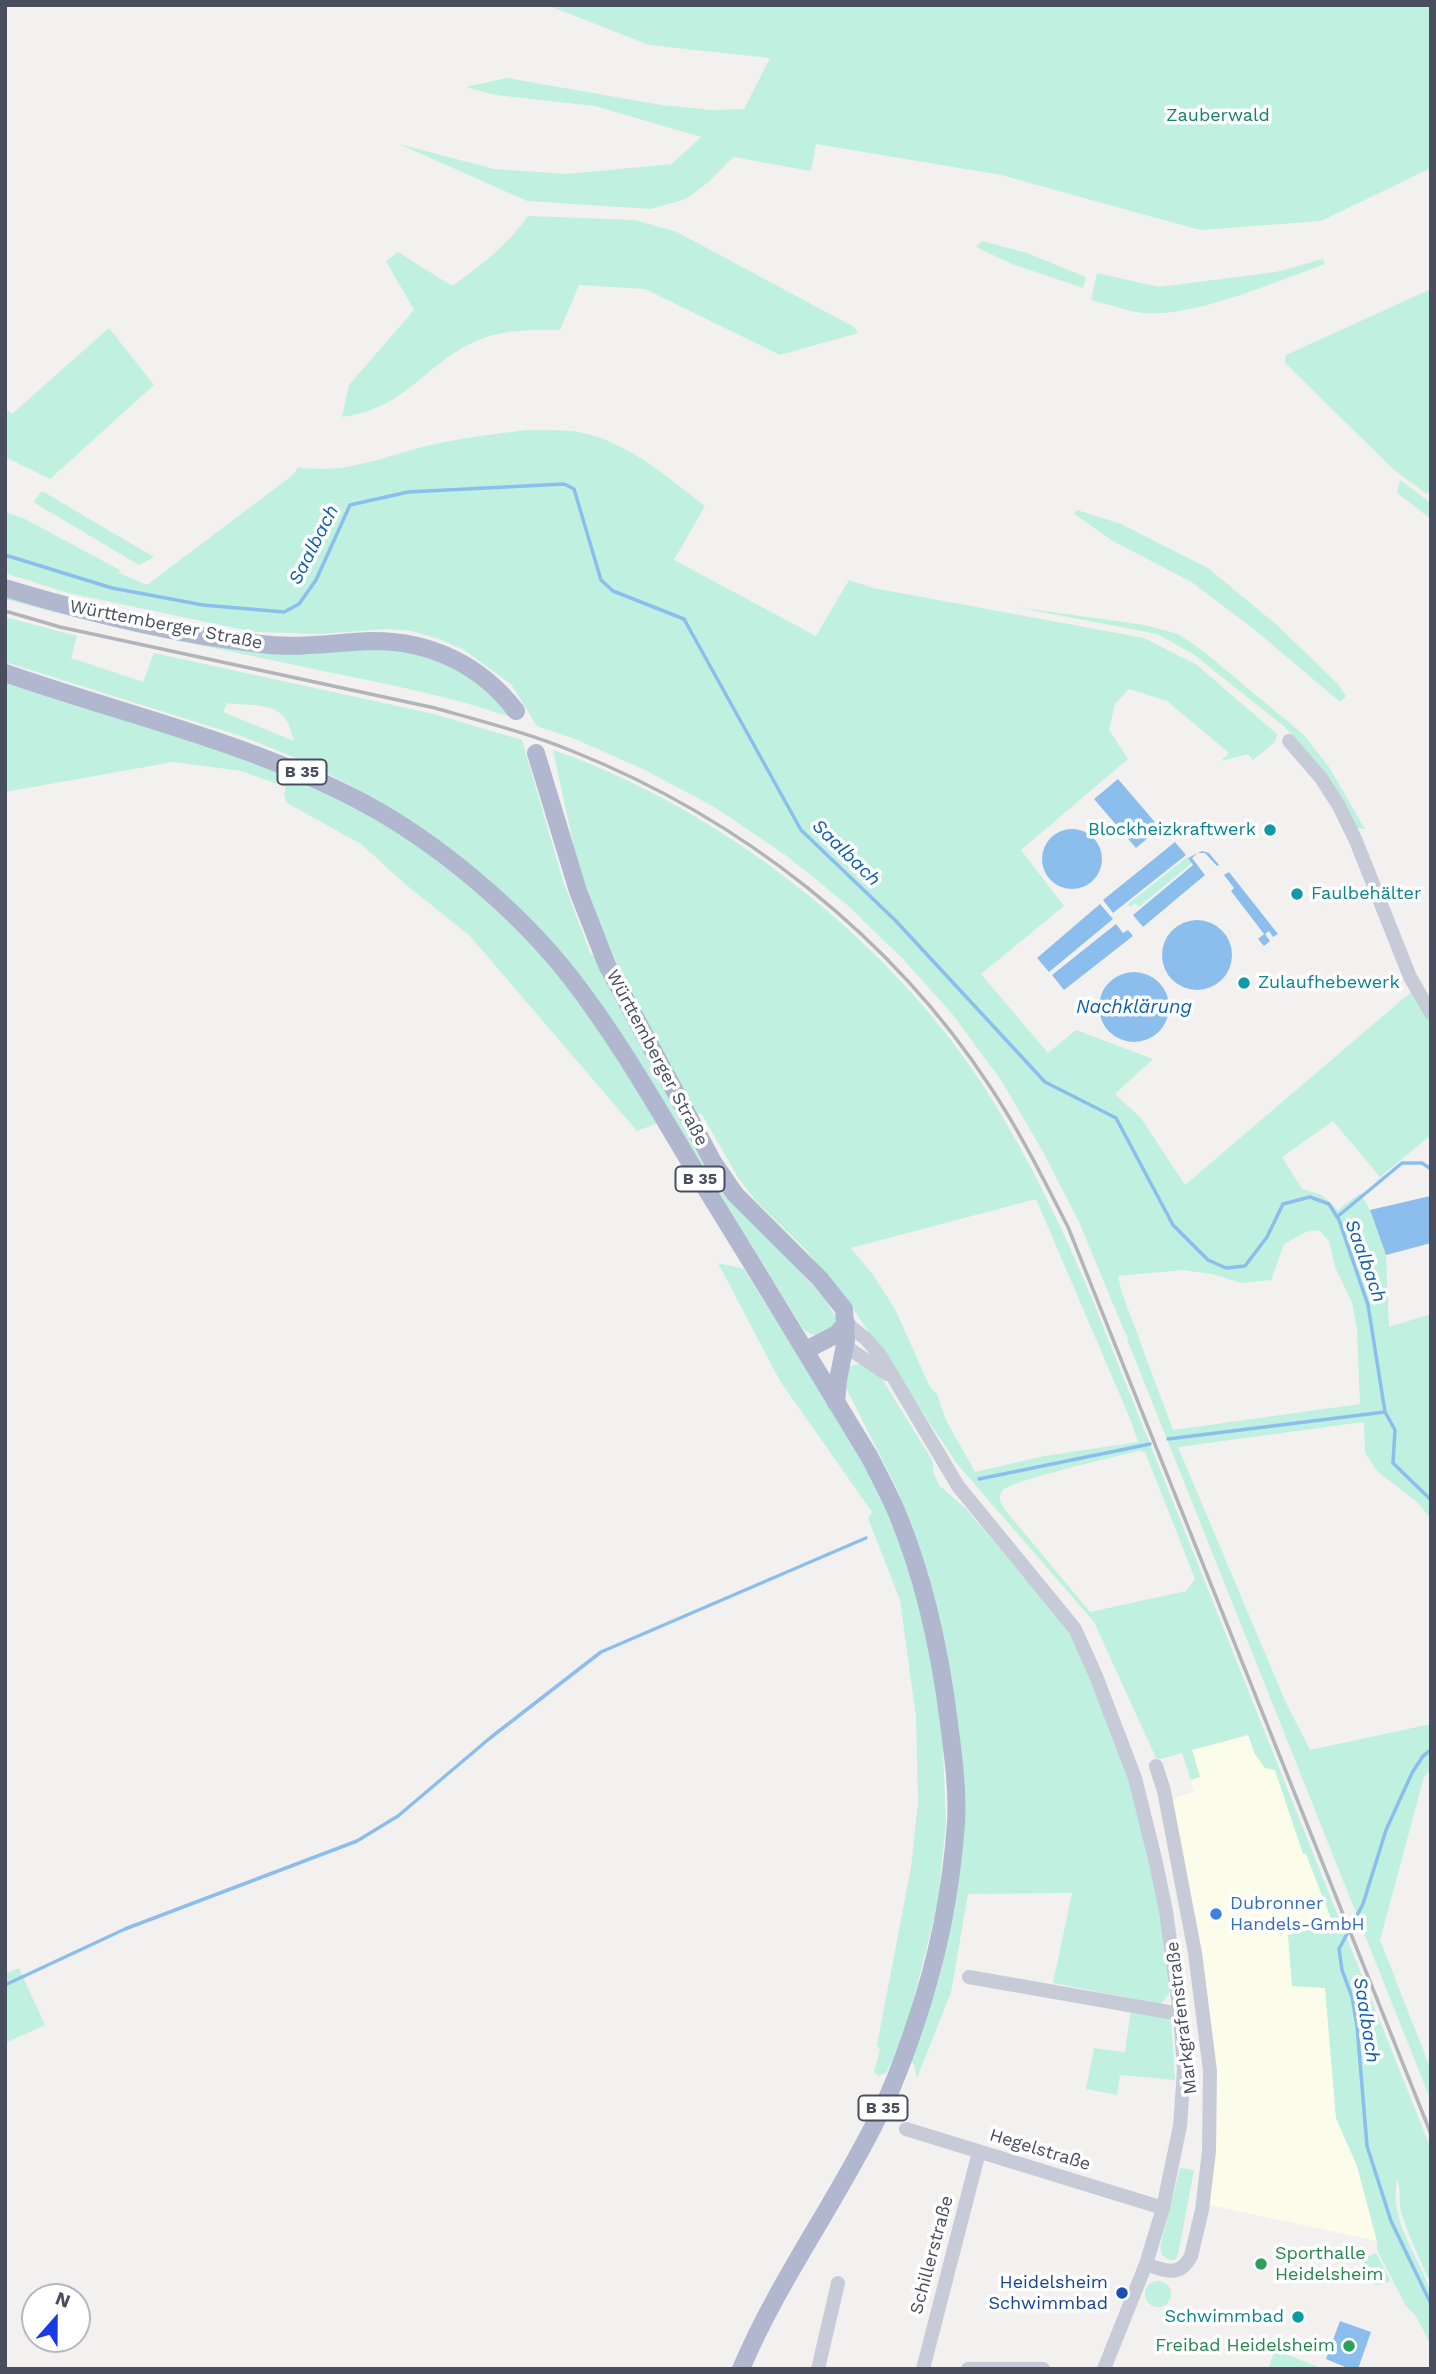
<!DOCTYPE html>
<html>
<head>
<meta charset="utf-8">
<style>
  body { margin:0 }
  #map { position:relative; width:1436px; height:2374px; overflow:hidden; background:#f3f1f0; font-family:"Work Sans",sans-serif }
  canvas { display:block }
  .frame { position:absolute; inset:0; border:7px solid #484e5e; pointer-events:none }
  .north { position:absolute; left:21px; top:2283px; width:70px; height:70px; box-sizing:border-box; background:#fff; border:2px solid #b6b8bf; border-radius:50%; rotate:21deg; font-size:19px; font-weight:700; line-height:28px; text-align:center; color:#484e5e }
  .north::after { content:''; display:block; margin:auto; width:24px; height:32px; background:#1839e5; clip-path:polygon(50% 0,100% 100%,50% 72%,0 100%) }
</style>
</head>
<body>
<div id="map">
<canvas width="1436" height="2374"></canvas>
<div class="frame"></div>
<div class="north">N</div>
</div>
<script>
const ctx = document.querySelector('canvas').getContext('2d');
ctx.lineJoin = 'round';
function fillPath(path, color) { ctx.fillStyle = color; ctx.fill(path, 'evenodd'); }
function strokePath(path, color, width, dash) { ctx.strokeStyle = color; ctx.lineWidth = width; ctx.lineCap = dash ? 'butt' : 'round'; ctx.setLineDash(dash || []); ctx.stroke(path); }
function write(font, color, halo, rows, align = 'center') {
  ctx.font = font + ' "Work Sans",sans-serif'; ctx.lineWidth = 7; ctx.setLineDash([]); ctx.textBaseline = 'middle'; ctx.strokeStyle = halo; ctx.fillStyle = color; for (const [text, x, y, turn = 0] of rows) {
    ctx.save(); ctx.translate(x, y); ctx.rotate((+turn || 0) * Math.PI / 180); ctx.textAlign = isNaN(turn) ? turn : align; if (halo) ctx.strokeText(text, 0, 0); ctx.fillText(text, 0, 0); ctx.restore();
  }
}
fillPath(new Path2D(`
  M 1248,1735 L 1255,1754 L 1275,1769 L 1303,1853 L 1306,1854 L 1333,1924 L 1292,1986 L 1325,1987 L 1336,2118 L 1357,2166 L 1377,2241 L 1209,2205 L 1216,2149 L 1216,2070 L 1202,1951 L 1172,1804 L 1177,1797 L 1194,1792 L 1191,1780 L 1199,1777 L 1192,1750 Z`), '#fcfceb');
fillPath(new Path2D(`
  M 547,5 L 1431,5 L 1431,168 L 1321,221 L 1200,230 L 1001,175 L 816,144 L 811,171 L 733,157 L 710,181 L 686,199 L 651,209 L 527,201 L 399,144 L 494,169 L 567,174 L 672,164 L 701,137 L 595,106 L 495,95 L 466,87 L 507,78 L 662,105 L 712,110 L 744,109 L 770,58 L 649,45 Z
  M 528,216 L 635,220 L 677,232 L 854,327 L 858,333 L 780,355 L 645,289 L 579,285 L 560,330 C 531,330 503,329 476,341 C 424,364 406,409 342,417 L 349,385 L 414,310 L 386,261 L 398,252 L 452,286 C 482,265 507,245 528,216 Z
  M 982,241 L 1027,253 L 1086,277 L 1083,288 L 1012,264 L 976,247 Z
  M 1323,259 L 1325,264 C 1277,281 1193,318 1143,313 C 1126,311 1108,304 1091,300 L 1097,273 L 1159,287 L 1276,272 Z
  M 1431,289 L 1431,488 L 1427,494 L 1393,469 L 1285,363 L 1286,355 Z
  M 109,328 L 154,385 L 50,479 L 5,457 L 5,408 L 12,414 Z
  M 528,430 C 546,431 566,429 583,433 C 631,444 667,477 705,506 L 674,560 L 816,636 L 849,580 L 873,588 L 1144,638 L 1197,665 L 1277,734 L 1275,742 L 1253,760 L 1248,754 L 1221,761 L 1229,753 L 1167,701 L 1129,689 L 1115,704 L 1109,730 L 1128,759 L 1021,850 L 1064,906 L 981,974 L 1048,1053 L 1076,1030 L 1153,1059 L 1115,1094 L 1141,1118 L 1185,1185 L 1411,992 L 1431,1017 L 1431,1135 L 1380,1177 L 1333,1121 L 1282,1157 L 1302,1189 L 1322,1195 L 1338,1210 L 1360,1193 L 1370,1210 L 1386,1255 L 1389,1327 L 1431,1314 L 1431,1519 L 1417,1502 L 1377,1471 L 1365,1453 L 1364,1422 L 1178,1447 L 1286,1703 L 1310,1750 L 1431,1724 L 1431,1770 L 1424,1777 L 1380,1940 L 1431,2070 L 1431,2101 L 1127,1339 L 1128,1335 L 1126,1335 L 1079,1222 L 1042,1150 L 1001,1080 L 953,1015 L 903,959 L 845,903 L 788,857 L 716,808 L 645,770 L 575,739 L 537,726 L 511,684 L 464,650 L 439,639 L 411,631 L 386,629 L 320,634 L 254,632 L 68,593 L 5,573 L 5,512 L 25,519 L 120,570 L 119,573 L 147,585 L 294,474 L 298,467 C 342,475 384,457 426,446 C 460,438 494,434 528,430 ZM 1319,1230 L 1329,1241 L 1335,1267 L 1352,1302 L 1357,1330 L 1360,1404 L 1173,1430 L 1122,1293 L 1118,1276 L 1183,1270 L 1212,1274 L 1241,1283 L 1271,1280 L 1284,1244 L 1306,1232 Z
  M 1400,480 L 1431,503 L 1431,519 L 1397,493 Z
  M 42,491 L 154,557 L 139,565 L 33,502 Z
  M 1077,510 L 1121,524 L 1208,568 L 1278,626 L 1337,683 L 1346,696 L 1340,702 L 1255,630 L 1193,583 L 1113,541 L 1074,514 Z
  M 5,594 L 158,633 L 383,648 L 433,657 L 468,675 L 495,699 L 510,717 C 450,696 386,684 323,671 C 217,648 110,629 5,599 Z
  M 1016,607 L 1145,625 L 1178,634 L 1203,651 L 1303,734 L 1329,767 L 1365,829 L 1355,828 L 1322,773 L 1285,727 L 1193,654 L 1157,634 Z
  M 5,617 L 77,636 L 71,658 L 143,682 L 154,653 L 434,714 L 522,740 L 563,881 L 591,955 L 594,955 L 720,1185 L 826,1300 L 836,1318 L 834,1327 C 822,1335 815,1339 803,1329 L 670,1112 L 590,990 L 379,801 L 310,764 L 244,737 L 5,662 ZM 227,703 C 260,708 285,698 294,741 L 223,712 Z
  M 5,682 L 246,759 L 357,804 L 424,851 L 469,886 L 531,942 L 587,1009 L 658,1123 L 637,1131 L 469,935 L 405,884 L 361,844 L 287,803 L 284,795 L 286,787 L 241,771 L 173,762 L 5,792 Z
  M 553,750 C 719,807 894,943 988,1093 C 1030,1160 1063,1229 1093,1301 L 1431,2149 L 1431,2284 C 1420,2260 1409,2237 1401,2212 C 1398,2202 1402,2189 1397,2180 C 1389,2221 1417,2253 1430,2290 C 1435,2305 1431,2328 1431,2345 L 1415,2315 L 1406,2306 L 1377,2250 L 1377,2241 L 1357,2166 L 1336,2118 L 1325,1988 L 1292,1986 L 1288,1935 L 1333,1924 L 1306,1854 L 1303,1854 L 1275,1770 L 1265,1768 L 1255,1754 L 1248,1735 L 1192,1750 L 1200,1777 L 1191,1780 L 1182,1753 L 1161,1759 L 1156,1758 L 1094,1622 L 958,1465 L 850,1304 L 805,1249 L 756,1201 L 739,1179 L 701,1113 L 696,1117 L 640,1014 L 583,889 ZM 1036,1199 L 1131,1421 L 1138,1442 L 1044,1456 L 975,1472 L 946,1420 L 937,1394 L 930,1387 L 895,1309 L 874,1276 L 851,1248 ZM 1138,1451 L 1145,1452 L 1195,1579 L 1186,1591 L 1090,1612 L 1006,1511 C 1002,1505 997,1499 1002,1491 C 1008,1481 1119,1456 1138,1451 Z
  M 1187,857 L 1192,863 L 1139,907 L 1135,903 L 1130,907 L 1128,904 Z
  M 718,1263 L 744,1269 L 867,1468 L 892,1521 L 922,1605 L 942,1725 L 946,1822 L 938,1901 L 909,2019 L 895,2056 L 886,2073 L 879,2076 L 874,2072 L 880,2050 L 877,2045 L 911,1867 L 918,1802 L 916,1717 L 900,1600 L 868,1518 L 872,1512 L 780,1381 Z
  M 858,1364 C 869,1365 877,1373 884,1382 L 932,1460 L 934,1474 L 939,1485 L 966,1509 L 1007,1557 L 1067,1629 L 1078,1649 L 1130,1779 L 1159,1907 L 1170,1985 L 1169,1993 L 1161,2004 L 1053,1983 L 1072,1893 L 968,1894 L 951,1992 L 917,2078 L 914,2064 L 911,2062 L 939,1979 L 946,1947 L 961,1825 L 928,1579 L 898,1491 L 846,1388 C 846,1376 843,1367 858,1364 Z
  M 19,1968 L 45,2025 L 5,2043 L 5,1974 Z
  M 1131,2009 L 1171,2016 L 1175,2080 L 1120,2075 L 1117,2095 L 1086,2089 L 1094,2048 L 1125,2052 Z
  M 1180,2168 L 1194,2170 L 1178,2255 L 1175,2260 L 1169,2260 L 1162,2255 L 1160,2247 Z
  M 1376,2253 L 1391,2281 L 1375,2286 L 1362,2259 Z
  M1145 2294a13 13 0 1 1 26 0a13 13 0 1 1-26 0Z
  M 1275,2350 L 1324,2369 L 1268,2369 Z`), '#bff0e0');
fillPath(new Path2D(`
  M 1118,779 L 1160,828 L 1136,848 L 1094,799 Z
  M1042 859a30 30 0 1 1 60 0a30 30 0 1 1-60 0Z
  M 1175,842 L 1186,855 L 1113,913 L 1103,900 Z
  M 1202,851 L 1209,853 L 1219,865 L 1217,866 L 1205,853 L 1198,853 L 1192,858 L 1205,875 L 1143,927 L 1133,915 L 1193,865 L 1188,858 Z
  M 1229,872 L 1278,934 L 1273,937 L 1269,931 L 1265,934 L 1270,941 L 1264,946 L 1258,939 L 1264,934 L 1231,891 L 1234,888 L 1224,875 Z
  M 1100,904 L 1113,919 L 1049,972 L 1037,958 Z
  M1162 955a35 35 0 1 1 70 0a35 35 0 1 1-70 0Z
  M 1116,924 L 1123,933 L 1128,930 L 1133,936 L 1064,990 L 1052,975 Z
  M1099 1007a35 35 0 1 1 70 0a35 35 0 1 1-70 0Z
  M 1430,1196 L 1431,1243 L 1386,1255 L 1370,1210 Z
  M 1340,2321 L 1371,2332 L 1358,2369 L 1350,2369 L 1326,2359 Z`), '#8cbeed');
strokePath(new Path2D(`
  M 5,555 L 112,588 L 203,605 L 284,612 L 299,604 L 316,580 L 350,505 L 408,492 L 564,484 L 574,489 L 601,580 L 613,591 L 684,619 L 801,830 L 895,920 L 1045,1082 L 1116,1118 L 1173,1225 L 1208,1260 L 1226,1268 L 1245,1266 L 1267,1237 L 1283,1204 L 1310,1197 L 1329,1204 L 1339,1220 L 1368,1305 L 1385,1412 L 1395,1430 L 1393,1463 L 1431,1500
  M 1337,1217 L 1402,1163 L 1422,1163 L 1431,1169
  M 1168,1439 L 1385,1412
  M 979,1479 L 1150,1444
  M 1431,1750 L 1423,1756 L 1412,1773 L 1386,1830 L 1363,1904 L 1339,1949 L 1342,1970 L 1352,1997 L 1357,2026 L 1367,2146 L 1391,2221 L 1431,2304
  M 5,1985 L 125,1929 L 357,1841 L 398,1816 L 490,1738 L 601,1652 L 866,1538`), '#8cbeed', 3.5);
strokePath(new Path2D(`
  M 1289,741 L 1321,778 L 1339,806 L 1356,841 L 1410,977 L 1431,1013
  M 846,1323 L 866,1339 L 880,1355 L 958,1486 L 1075,1629 L 1096,1676 L 1135,1778 L 1156,1863 L 1166,1911 L 1180,2014 L 1184,2070 L 1180,2126 L 1163,2208 L 1146,2264 L 1104,2369
  M 845,1346 L 887,1374
  M 969,1977 L 1180,2014
  M 906,2129 L 1163,2208
  M 1146,2264 C 1164,2271 1180,2278 1191,2256 L 1202,2210 L 1209,2151 L 1210,2071 L 1195,1953 L 1164,1791 L 1156,1766
  M 818,2369 L 838,2283
  M 923,2369 L 979,2152
  M 968,2369 L 1043,2369`), '#c7cbd8', 14);
strokePath(new Path2D(`
  M 5,588 C 88,613 175,635 261,644 C 299,649 335,642 373,641 C 431,641 481,665 516,711
  M 5,673 C 125,715 249,742 362,802 C 437,842 519,911 571,978 C 620,1041 659,1111 700,1179 C 757,1271 813,1364 869,1456 C 879,1475 889,1494 897,1513 C 925,1580 940,1651 949,1723 C 953,1755 958,1790 956,1823 C 951,1894 938,1958 915,2025 C 905,2055 894,2085 880,2113 C 838,2200 779,2279 741,2369
  M 536,753 L 578,891 L 607,965 L 713,1162 L 735,1194 L 820,1279 L 844,1309 L 846,1340 L 838,1380 L 836,1403
  M 806,1350 L 837,1334 L 846,1323`), '#b0b7cf', 18);
strokePath(new Path2D(`
  M 5,611 L 60,627 L 435,708 C 481,721 528,733 572,751 C 740,818 892,936 991,1088 C 1020,1132 1044,1180 1068,1227 L 1431,2134`), '#b2b3bb', 3.5);
for (const [x, y, r, color] of [
  [1270,830,7,"#0f9aa8"],
  [1297,894,7,"#0f9aa8"],
  [1244,983,7,"#0f9aa8"],
  [1216,1914,7,"#3f7fe0"],
  [1261,2264,7,"#2e9e5b"],
  [1122,2293,7,"#1a4fb4"],
  [1298,2317,7,"#0f9aa8"],
  [1349,2346,7,"#2e9e5b"]
]) { const dot = new Path2D(); dot.arc(x, y, r, 0, 2 * Math.PI); ctx.fillStyle = color; ctx.fill(dot); strokePath(dot, '#fff', 2.5); }
for (const [x, y, w] of [
  [302,772,49],
  [700,1179,49],
  [883,2108,49]
]) { const box = new Path2D(); box.roundRect(x - w / 2, y - 12.5, w, 25, 5); ctx.fillStyle = '#fff'; ctx.fill(box); strokePath(box, '#484e5e', 2); }
write('bold 16px', '#484e5e', null, [
  ["B 35",302,772],
  ["B 35",700,1179],
  ["B 35",883,2108]
]);
write('18px', '#17816a', '#fff', [
  ["Zauberwald",1218,116]
]);
write('18px', '#484e5e', '#fff', [
  ["Württemberger Straße",166,625,11],
  ["Württemberger Straße",657,1058,62],
  ["Markgrafenstraße",1182,2018,-97],
  ["Hegelstraße",1040,2150,17],
  ["Schillerstraße",932,2255,-75]
]);
write('18px', '#0d838f', '#fff', [
  ["Blockheizkraftwerk",1256,830],
  ["Faulbehälter",1311,894,"left"],
  ["Zulaufhebewerk",1258,983,"left"],
  ["Schwimmbad",1284,2317]
], 'right');
write('18px', '#366cbe', '#fff', [
  ["Dubronner",1230,1904],
  ["Handels-GmbH",1230,1925]
], 'left');
write('18px', '#27864d', '#fff', [
  ["Sporthalle",1275,2254],
  ["Heidelsheim",1275,2275],
  ["Freibad Heidelsheim",1335,2346,"right"]
], 'left');
write('18px', '#164399', '#fff', [
  ["Heidelsheim",1108,2283],
  ["Schwimmbad",1108,2304]
], 'right');
write('italic 19px', '#0c5fae', '#fff', [
  ["Saalbach",314,545,-63],
  ["Saalbach",846,853,44],
  ["Nachklärung",1134,1007],
  ["Saalbach",1365,1261,70],
  ["Saalbach",1366,2020,81]
]);
</script>
</body>
</html>
